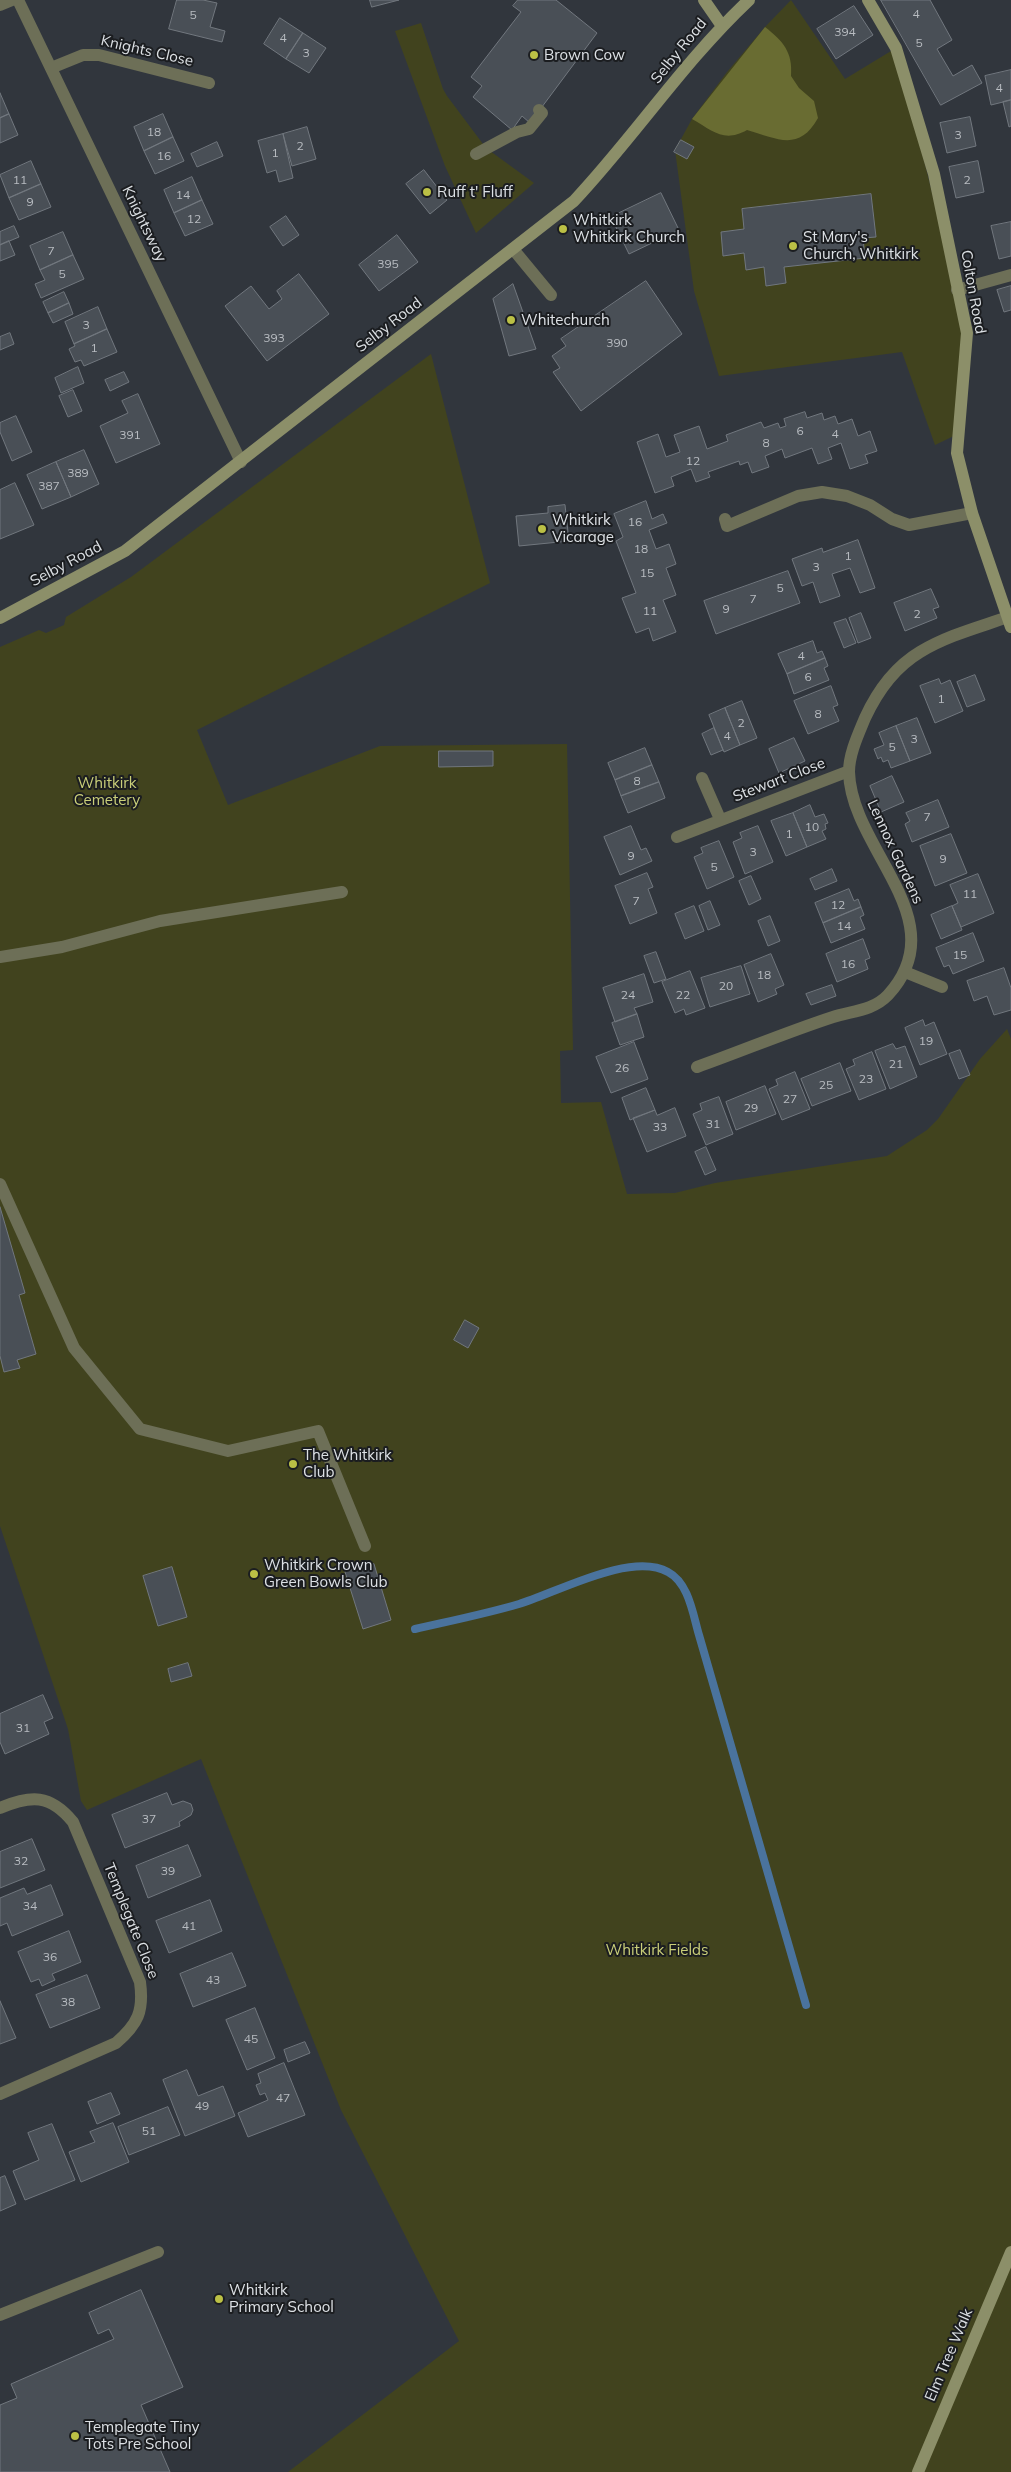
<!DOCTYPE html>
<html>
<head>
<meta charset="utf-8">
<style>
  body { margin:0 }
  canvas { display:block; background:#31363d }
</style>
</head>
<body>
<canvas width="1011" height="2472"></canvas>
<script>
const ctx = document.querySelector('canvas').getContext('2d');
ctx.lineJoin = 'round';
function fillPath(path, color) { ctx.fillStyle = color; ctx.fill(path, 'evenodd'); }
function strokePath(path, color, width, dash) { ctx.strokeStyle = color; ctx.lineWidth = width; ctx.lineCap = dash ? 'butt' : 'round'; ctx.setLineDash(dash || []); ctx.stroke(path); }
function write(font, color, halo, rows, align = 'center') {
  ctx.font = font + ' Mulish,sans-serif'; ctx.lineWidth = 4; ctx.setLineDash([]); ctx.textBaseline = 'middle'; ctx.strokeStyle = halo; ctx.fillStyle = color; for (const [text, x, y, turn = 0] of rows) {
    ctx.save(); ctx.translate(x, y); ctx.rotate((+turn || 0) * Math.PI / 180); ctx.textAlign = isNaN(turn) ? turn : align; if (halo) ctx.strokeText(text, 0, 0); ctx.fillText(text, 0, 0); ctx.restore();
  }
}
fillPath(new Path2D(`
  M 791,0 L 845,79 L 896,48 L 967,333 L 958,434 L 935,445 L 902,352 L 719,376 L 694,291 L 675,150 L 692,119 L 727,72 L 765,27 ZM 871,194 L 876,237 L 863,238 L 865,258 L 784,267 L 786,283 L 766,286 L 764,267 L 746,270 L 744,253 L 724,256 L 721,232 L 744,229 L 742,209 Z
  M 421,23 L 443,89 L 447,96 L 486,148 L 534,183 L 476,233 L 445,166 L 395,31 Z
  M 431,354 L 490,583 L 197,730 L 228,805 L 380,746 L 567,744 L 573,1050 L 560,1051 L 561,1103 L 601,1102 L 627,1194 L 675,1193 L 715,1183 L 887,1156 L 927,1130 L 938,1119 L 980,1059 L 1007,1029 L 1011,1039 L 1011,2472 L 288,2472 L 459,2341 L 341,2110 L 201,1759 L 87,1810 L 81,1801 L 68,1729 L 0,1526 L 0,647 L 39,630 L 46,633 L 64,625 L 66,617 L 131,577 Z`), '#41431e');
fillPath(new Path2D(`
  M 765,27 C 783,41 793,52 791,76 L 799,88 L 814,101 L 818,118 C 799,152 778,139 747,130 C 724,143 713,131 692,119 Z`), '#696c32');
strokePath(new Path2D(`
  M 415,1629 C 450,1621 485,1614 519,1604 C 556,1593 631,1551 668,1572 C 689,1583 693,1615 699,1635 L 806,2005`), '#4a739d', 8);
const building = new Path2D(`
  M 177,0 L 203,0 L 217,3 L 210,27 L 225,31 L 222,42 L 169,29 Z
  M 370,0 L 399,0 L 372,7 Z
  M 518,0 L 556,0 L 597,33 L 530,123 L 522,116 L 512,130 L 473,97 L 482,86 L 471,77 L 521,12 L 513,6 Z
  M 881,0 L 930,0 L 952,40 L 937,49 L 953,76 L 972,65 L 982,83 L 941,105 Z
  M 854,6 L 873,35 L 836,59 L 817,29 Z
  M 280,18 L 303,33 L 286,59 L 264,44 Z
  M 303,33 L 326,48 L 309,73 L 286,59 Z
  M 1011,70 L 1011,100 L 991,105 L 985,76 Z
  M 0,93 L 9,114 L 0,118 Z
  M 1011,100 L 1011,126 L 1009,127 L 1003,102 Z
  M 9,114 L 18,135 L 0,143 L 0,118 Z
  M 163,114 L 173,137 L 144,151 L 134,127 Z
  M 970,117 L 976,146 L 947,153 L 940,123 Z
  M 307,127 L 316,159 L 292,166 L 283,134 Z
  M 283,134 L 293,178 L 279,182 L 276,170 L 267,173 L 258,141 Z
  M 173,137 L 184,161 L 155,174 L 144,151 Z
  M 681,140 L 694,147 L 687,159 L 674,152 Z
  M 217,142 L 223,156 L 197,167 L 191,154 Z
  M 31,161 L 41,184 L 9,198 L 0,175 Z
  M 978,161 L 984,192 L 956,198 L 949,167 Z
  M 424,170 L 447,200 L 430,214 L 406,184 Z
  M 192,177 L 202,200 L 174,213 L 164,190 Z
  M 41,184 L 51,207 L 19,220 L 9,198 Z
  M 661,193 L 679,230 L 629,254 L 611,217 Z
  M 871,194 L 876,237 L 863,238 L 865,258 L 784,267 L 786,283 L 766,286 L 764,267 L 746,270 L 744,253 L 723,256 L 721,232 L 744,229 L 742,209 Z
  M 202,200 L 213,224 L 185,236 L 174,213 Z
  M 286,216 L 299,235 L 283,246 L 270,227 Z
  M 1011,222 L 1011,256 L 999,259 L 991,226 Z
  M 14,226 L 19,237 L 0,245 L 0,232 Z
  M 63,232 L 73,255 L 40,270 L 30,246 Z
  M 397,235 L 418,262 L 379,291 L 359,265 Z
  M 9,241 L 15,255 L 0,261 L 0,245 Z
  M 73,255 L 84,279 L 41,298 L 35,284 L 45,280 L 40,270 Z
  M 299,274 L 329,314 L 267,361 L 225,306 L 251,286 L 269,309 L 282,299 L 277,291 Z
  M 646,281 L 682,334 L 581,411 L 553,372 L 560,368 L 552,356 L 566,346 L 561,339 Z
  M 513,284 L 536,349 L 509,356 L 493,299 Z
  M 1011,286 L 1011,310 L 1004,312 L 997,290 Z
  M 64,292 L 69,303 L 48,313 L 43,302 Z
  M 69,303 L 73,314 L 53,323 L 48,313 Z
  M 98,307 L 107,329 L 74,344 L 65,322 Z
  M 107,329 L 117,352 L 84,366 L 81,360 L 75,362 L 69,349 L 75,346 L 74,344 Z
  M 10,333 L 14,344 L 0,350 L 0,337 Z
  M 78,367 L 84,383 L 61,393 L 55,378 Z
  M 124,372 L 129,382 L 110,391 L 105,380 Z
  M 73,390 L 82,411 L 68,417 L 59,396 Z
  M 138,394 L 160,444 L 116,463 L 100,426 L 128,413 L 122,401 Z
  M 805,412 L 807,418 L 822,413 L 824,420 L 835,416 L 838,424 L 852,419 L 858,436 L 870,431 L 877,451 L 865,455 L 868,463 L 850,469 L 841,443 L 828,448 L 832,459 L 818,464 L 812,448 L 785,458 L 782,449 L 765,456 L 769,467 L 752,473 L 748,462 L 740,465 L 739,461 L 708,472 L 710,477 L 696,482 L 691,469 L 671,477 L 674,486 L 655,493 L 637,442 L 658,434 L 666,457 L 680,452 L 674,435 L 699,426 L 707,449 L 728,441 L 726,435 L 761,422 L 764,428 L 778,423 L 780,428 L 786,426 L 784,419 Z
  M 16,416 L 32,452 L 12,461 L 0,432 L 0,423 Z
  M 84,450 L 99,484 L 71,497 L 56,462 Z
  M 56,462 L 71,497 L 42,509 L 27,475 Z
  M 15,483 L 34,525 L 0,539 L 0,490 Z
  M 646,501 L 652,519 L 663,514 L 667,523 L 649,530 L 656,549 L 669,544 L 676,564 L 666,568 L 676,595 L 663,600 L 676,632 L 653,641 L 649,628 L 636,633 L 622,598 L 636,593 L 616,541 L 623,537 L 614,514 Z
  M 565,505 L 569,541 L 519,546 L 516,516 L 548,513 L 548,507 Z
  M 858,540 L 875,588 L 860,593 L 850,568 L 832,574 L 840,596 L 820,603 L 813,582 L 802,586 L 792,559 L 822,548 L 823,552 Z
  M 788,571 L 800,603 L 716,634 L 704,601 Z
  M 931,589 L 939,607 L 933,609 L 937,618 L 905,631 L 894,603 Z
  M 861,613 L 871,638 L 858,643 L 849,618 Z
  M 846,619 L 856,643 L 844,648 L 834,623 Z
  M 813,641 L 817,653 L 822,651 L 825,658 L 787,674 L 778,654 Z
  M 825,658 L 828,666 L 824,668 L 829,680 L 794,694 L 787,674 Z
  M 975,675 L 985,700 L 967,707 L 957,682 Z
  M 939,679 L 941,684 L 950,680 L 963,711 L 935,723 L 920,686 Z
  M 831,686 L 838,705 L 833,707 L 839,721 L 808,734 L 794,701 Z
  M 742,701 L 757,738 L 740,745 L 725,708 Z
  M 725,708 L 740,745 L 724,752 L 709,715 Z
  M 917,718 L 931,753 L 910,761 L 896,726 Z
  M 896,726 L 910,761 L 891,768 L 888,760 L 883,762 L 881,757 L 878,759 L 874,749 L 884,745 L 879,733 Z
  M 714,728 L 723,750 L 711,755 L 702,734 Z
  M 794,738 L 805,761 L 779,773 L 769,749 Z
  M 645,748 L 652,765 L 615,780 L 608,763 Z
  M 439,751 L 493,751 L 493,766 L 439,767 Z
  M 652,765 L 659,782 L 621,796 L 615,780 Z
  M 892,776 L 904,802 L 881,812 L 870,786 Z
  M 659,782 L 665,798 L 628,813 L 621,796 Z
  M 938,800 L 949,827 L 912,842 L 905,824 L 910,821 L 906,813 Z
  M 810,805 L 815,817 L 824,814 L 828,823 L 825,824 L 826,829 L 822,831 L 826,839 L 807,847 L 793,813 Z
  M 793,813 L 807,847 L 786,856 L 771,821 Z
  M 631,826 L 641,850 L 646,848 L 652,861 L 620,875 L 604,837 Z
  M 758,826 L 773,862 L 745,874 L 733,842 L 742,838 L 740,833 Z
  M 951,834 L 967,873 L 935,886 L 920,846 Z
  M 719,841 L 734,877 L 707,889 L 694,857 L 703,853 L 701,848 Z
  M 832,869 L 837,881 L 815,890 L 810,879 Z
  M 647,873 L 653,887 L 648,889 L 657,913 L 630,924 L 615,886 Z
  M 978,874 L 994,913 L 961,927 L 952,906 L 958,903 L 950,885 Z
  M 751,876 L 761,899 L 749,905 L 739,881 Z
  M 849,889 L 854,901 L 858,899 L 861,907 L 823,923 L 815,903 Z
  M 710,901 L 720,925 L 708,930 L 699,906 Z
  M 694,906 L 704,931 L 685,939 L 675,914 Z
  M 952,906 L 962,930 L 941,939 L 931,915 Z
  M 861,907 L 864,915 L 860,917 L 865,929 L 831,943 L 823,923 Z
  M 770,916 L 780,941 L 768,946 L 758,921 Z
  M 973,933 L 984,961 L 953,974 L 949,965 L 944,967 L 936,948 Z
  M 863,939 L 870,958 L 865,960 L 868,969 L 837,982 L 826,954 Z
  M 656,952 L 666,979 L 654,983 L 644,956 Z
  M 771,954 L 784,985 L 775,989 L 777,994 L 758,1002 L 744,965 Z
  M 741,966 L 750,994 L 710,1007 L 701,978 Z
  M 1004,968 L 1011,988 L 1011,1010 L 994,1015 L 987,996 L 974,1001 L 967,981 Z
  M 690,971 L 705,1008 L 686,1015 L 684,1009 L 675,1013 L 662,982 Z
  M 644,974 L 653,1002 L 634,1008 L 637,1014 L 615,1022 L 603,988 Z
  M 832,985 L 836,996 L 811,1005 L 806,994 Z
  M 637,1014 L 644,1037 L 620,1045 L 612,1023 Z
  M 923,1020 L 925,1026 L 934,1022 L 947,1054 L 920,1065 L 905,1028 Z
  M 634,1042 L 648,1079 L 611,1093 L 596,1057 Z
  M 893,1044 L 896,1049 L 905,1046 L 917,1077 L 890,1089 L 875,1051 Z
  M 960,1050 L 970,1075 L 959,1079 L 949,1054 Z
  M 872,1052 L 886,1089 L 859,1100 L 846,1069 L 855,1065 L 853,1060 Z
  M 840,1063 L 851,1091 L 812,1106 L 801,1079 Z
  M 795,1072 L 810,1109 L 782,1120 L 769,1089 L 778,1085 L 776,1080 Z
  M 765,1086 L 776,1114 L 736,1130 L 726,1102 Z
  M 646,1088 L 655,1110 L 630,1120 L 622,1098 Z
  M 719,1097 L 733,1134 L 706,1145 L 693,1114 L 702,1110 L 700,1104 Z
  M 675,1108 L 686,1136 L 647,1152 L 633,1118 L 655,1110 L 657,1115 Z
  M 706,1147 L 716,1170 L 705,1175 L 695,1152 Z
  M 0,1207 L 25,1293 L 19,1295 L 36,1354 L 17,1360 L 20,1368 L 4,1372 L 0,1356 Z
  M 465,1320 L 479,1328 L 468,1348 L 454,1340 Z
  M 374,1564 L 391,1620 L 363,1629 L 345,1572 Z
  M 172,1567 L 187,1617 L 158,1626 L 143,1576 Z
  M 188,1663 L 192,1676 L 171,1682 L 168,1669 Z
  M 43,1695 L 53,1718 L 44,1722 L 49,1734 L 5,1754 L 0,1742 L 0,1714 Z
  M 167,1793 L 172,1805 L 183,1801 L 191,1804 L 193,1810 L 191,1815 L 179,1822 L 180,1826 L 125,1848 L 112,1815 Z
  M 32,1839 L 45,1870 L 0,1888 L 0,1852 Z
  M 188,1845 L 201,1876 L 148,1898 L 136,1866 Z
  M 51,1885 L 63,1915 L 12,1936 L 7,1923 L 0,1926 L 0,1898 L 24,1888 L 27,1894 Z
  M 210,1900 L 222,1931 L 169,1953 L 156,1921 Z
  M 69,1931 L 81,1962 L 52,1974 L 55,1980 L 42,1986 L 39,1979 L 31,1982 L 18,1952 Z
  M 232,1953 L 246,1986 L 193,2007 L 180,1974 Z
  M 87,1975 L 100,2008 L 50,2028 L 36,1995 Z
  M 0,2001 L 16,2038 L 0,2044 Z
  M 255,2008 L 275,2058 L 247,2070 L 226,2020 Z
  M 305,2042 L 310,2053 L 288,2062 L 284,2050 Z
  M 284,2063 L 305,2115 L 248,2137 L 238,2113 L 268,2100 L 265,2093 L 260,2095 L 256,2085 L 261,2083 L 258,2074 Z
  M 187,2070 L 198,2096 L 223,2086 L 235,2116 L 185,2136 L 163,2080 Z
  M 111,2093 L 120,2114 L 97,2124 L 88,2102 Z
  M 168,2107 L 180,2135 L 129,2155 L 118,2127 Z
  M 113,2123 L 129,2162 L 81,2182 L 69,2152 L 95,2142 L 90,2132 Z
  M 52,2124 L 75,2180 L 25,2200 L 13,2171 L 39,2160 L 28,2133 Z
  M 5,2176 L 16,2204 L 0,2211 L 0,2178 Z
  M 141,2290 L 183,2387 L 141,2405 L 170,2472 L 0,2472 L 0,2405 L 17,2398 L 11,2384 L 114,2339 L 109,2329 L 98,2334 L 89,2313 Z`);
fillPath(building, '#494f56');
strokePath(building, '#71777e', 1);
strokePath(new Path2D(`
  M 513,249 L 551,295
  M 0,957 L 62,947 L 160,921 L 342,892
  M 0,1184 L 74,1348 L 140,1429 L 228,1451 L 318,1431 L 365,1546
  M 0,2315 L 158,2252`), '#6d6f57', 12);
strokePath(new Path2D(`
  M 18,0 L 241,462
  M 0,5 L 12,0
  M 51,68 L 83,55 L 99,55 L 209,83
  M 476,154 L 517,132 L 529,129 L 542,113 L 539,110
  M 957,290 L 1011,275
  M 725,519 L 727,526 L 798,496 L 822,492 L 847,496 L 870,505 L 892,519 L 909,525 L 972,513
  M 702,778 L 720,819
  M 677,837 L 849,771
  M 905,972 L 942,987
  M 697,1067 C 742,1051 787,1032 833,1017 C 851,1011 873,1011 888,995 C 957,920 851,850 849,772 C 849,754 858,735 865,718 C 877,692 895,667 920,652 C 948,635 980,627 1011,616
  M 0,1808 C 31,1795 50,1794 73,1822 L 140,1982 C 144,2011 138,2024 116,2043 L 0,2094`), '#6d6f57', 12);
strokePath(new Path2D(`
  M 704,0 L 722,26
  M 868,0 L 896,48 L 934,174 L 967,333 L 957,453 L 972,513 L 1011,627
  M 0,618 L 125,551 L 574,201 C 635,136 684,61 749,0
  M 918,2472 L 1011,2252`), '#8c8f69', 12);
for (const [x, y, r, color] of [
  [534,55,5,"#bbc045"],
  [427,192,5,"#bbc045"],
  [563,229,5,"#bbc045"],
  [793,246,5,"#bbc045"],
  [511,320,5,"#bbc045"],
  [542,529,5,"#bbc045"],
  [293,1464,5,"#bbc045"],
  [254,1574,5,"#bbc045"],
  [219,2299,5,"#bbc045"],
  [75,2436,5,"#bbc045"]
]) { const dot = new Path2D(); dot.arc(x, y, r, 0, 2 * Math.PI); ctx.fillStyle = color; ctx.fill(dot); strokePath(dot, '#1b1d20', 2); }
write('12px', '#b8bcc1', null, [
  ["4",916,14],
  ["5",193,15],
  ["394",845,32],
  ["4",283,38],
  ["5",919,43],
  ["3",306,53],
  ["4",999,88],
  ["18",154,132],
  ["3",958,135],
  ["2",300,146],
  ["1",275,153],
  ["16",164,156],
  ["11",20,180],
  ["2",967,180],
  ["14",183,195],
  ["9",30,202],
  ["12",194,219],
  ["7",51,251],
  ["395",388,264],
  ["5",62,274],
  ["3",86,325],
  ["393",274,338],
  ["390",617,343],
  ["1",94,348],
  ["6",800,431],
  ["4",835,434],
  ["391",130,435],
  ["8",766,443],
  ["12",693,461],
  ["389",78,473],
  ["387",49,486],
  ["16",635,522],
  ["18",641,549],
  ["1",848,556],
  ["3",816,567],
  ["15",647,573],
  ["5",780,588],
  ["7",753,599],
  ["9",726,609],
  ["11",650,611],
  ["2",917,614],
  ["4",801,656],
  ["6",808,677],
  ["1",941,699],
  ["8",818,714],
  ["2",741,723],
  ["4",727,736],
  ["3",914,739],
  ["5",892,747],
  ["8",637,781],
  ["7",927,817],
  ["10",812,827],
  ["1",789,834],
  ["3",753,852],
  ["9",631,856],
  ["9",943,859],
  ["5",714,867],
  ["11",970,894],
  ["7",636,901],
  ["12",838,905],
  ["14",844,926],
  ["15",960,955],
  ["16",848,964],
  ["18",764,975],
  ["20",726,986],
  ["24",628,995],
  ["22",683,995],
  ["19",926,1041],
  ["21",896,1064],
  ["26",622,1068],
  ["23",866,1079],
  ["25",826,1085],
  ["27",790,1099],
  ["29",751,1108],
  ["31",713,1124],
  ["33",660,1127],
  ["31",23,1728],
  ["37",149,1819],
  ["32",21,1861],
  ["39",168,1871],
  ["34",30,1906],
  ["41",189,1926],
  ["36",50,1957],
  ["43",213,1980],
  ["38",68,2002],
  ["45",251,2039],
  ["47",283,2098],
  ["49",202,2106],
  ["51",149,2131]
]);
write('15px', '#dde1e5', '#1b1d20', [
  ["Knights Close",147,51,13],
  ["Selby Road",679,51,-51],
  ["Knightsway",144,224,64],
  ["Colton Road",973,292,80],
  ["Selby Road",389,325,-38],
  ["Selby Road",66,564,-28],
  ["Stewart Close",779,780,-21],
  ["Lennox Gardens",895,852,65],
  ["Templegate Close",131,1921,68],
  ["Elm Tree Walk",949,2355,-67]
]);
write('15px', '#dde1e5', '#1b1d20', [
  ["Brown Cow",544,55],
  ["Ruff t' Fluff",437,192],
  ["Whitkirk",573,220],
  ["Whitkirk Church",573,237],
  ["St Mary's",803,237],
  ["Church, Whitkirk",803,254],
  ["Whitechurch",521,320],
  ["Whitkirk",552,520],
  ["Vicarage",552,537],
  ["The Whitkirk",303,1455],
  ["Club",303,1472],
  ["Whitkirk Crown",264,1565],
  ["Green Bowls Club",264,1582],
  ["Whitkirk",229,2290],
  ["Primary School",229,2307],
  ["Templegate Tiny",85,2427],
  ["Tots Pre School",85,2444]
], 'left');
write('15px', '#cacf79', '#1b1d20', [
  ["Whitkirk",107,783],
  ["Cemetery",107,800],
  ["Whitkirk Fields",657,1950]
]);
</script>
</body>
</html>
